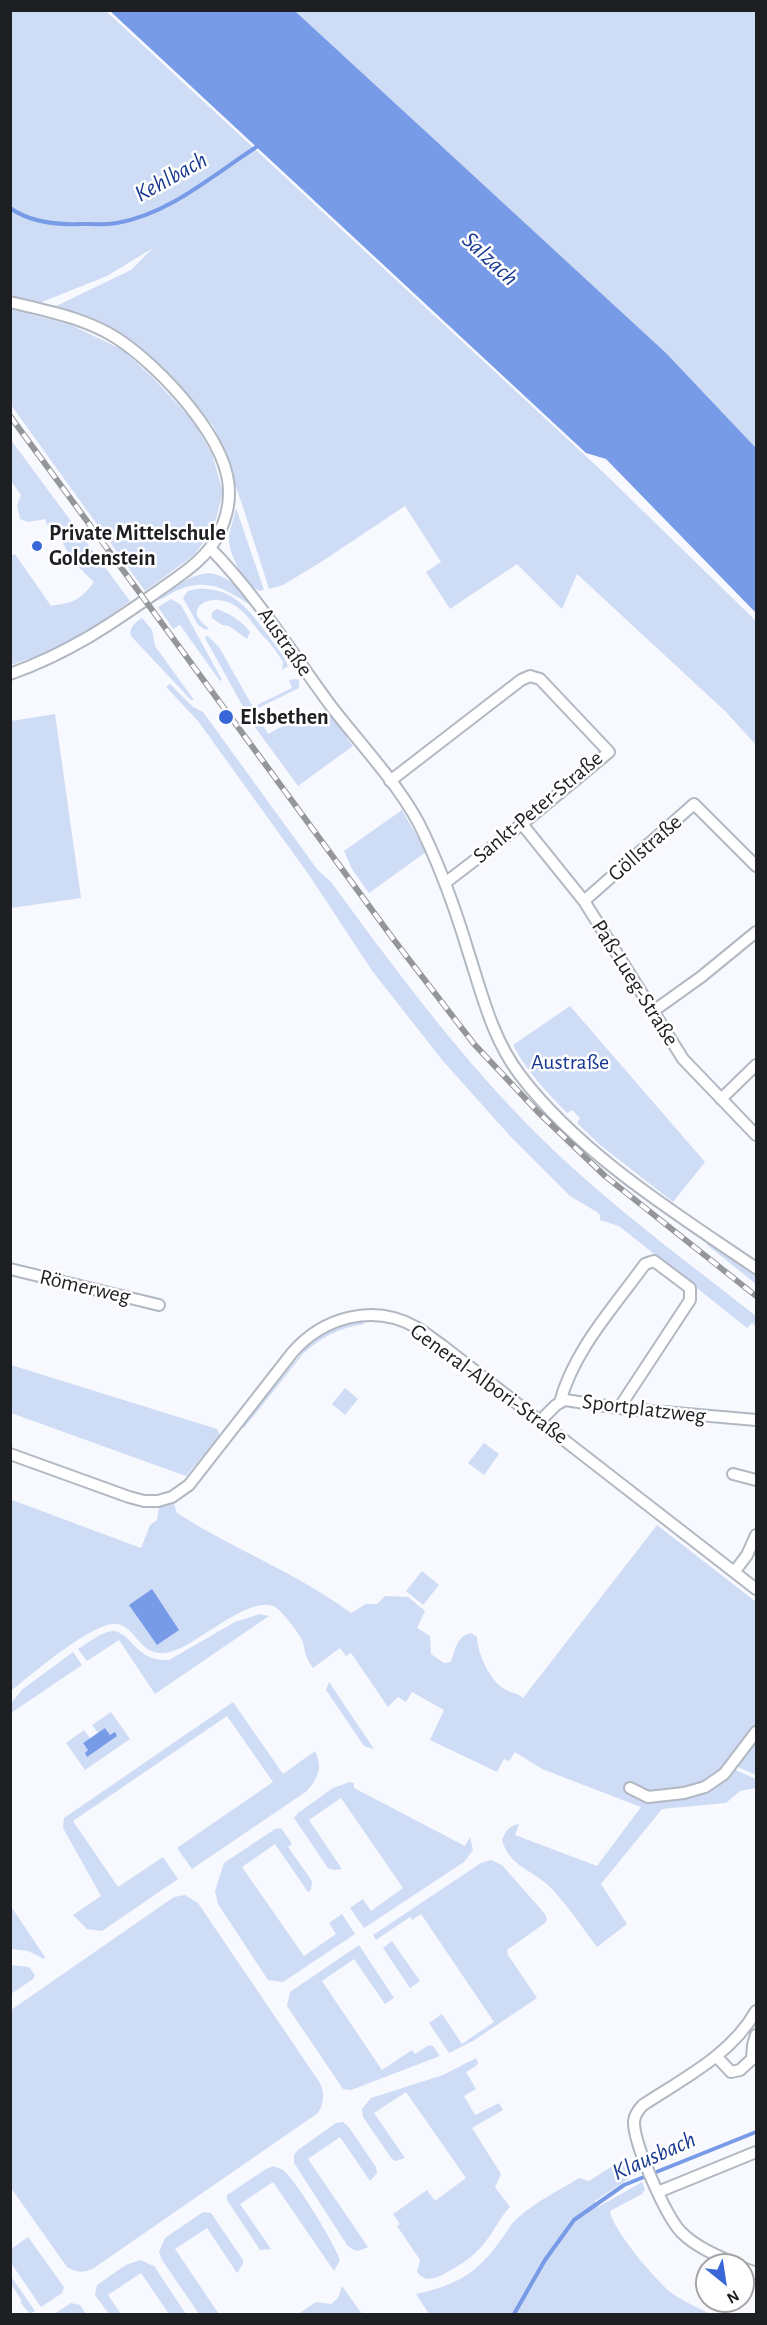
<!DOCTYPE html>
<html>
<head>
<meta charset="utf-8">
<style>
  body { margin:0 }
  #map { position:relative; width:767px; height:2325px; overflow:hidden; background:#f7f9fe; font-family:"Alegreya Sans",sans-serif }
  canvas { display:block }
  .frame { position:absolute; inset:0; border:12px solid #1e1f23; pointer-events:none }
  .north { position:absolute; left:695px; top:2253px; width:60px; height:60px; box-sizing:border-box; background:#fff; border:2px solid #a5a5a7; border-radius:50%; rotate:150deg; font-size:16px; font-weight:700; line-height:24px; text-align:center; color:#1e1f23 }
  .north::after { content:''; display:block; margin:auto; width:21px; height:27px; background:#3967d7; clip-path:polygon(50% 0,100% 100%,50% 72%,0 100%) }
</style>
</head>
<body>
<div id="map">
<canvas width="767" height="2325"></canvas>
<div class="frame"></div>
<div class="north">N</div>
</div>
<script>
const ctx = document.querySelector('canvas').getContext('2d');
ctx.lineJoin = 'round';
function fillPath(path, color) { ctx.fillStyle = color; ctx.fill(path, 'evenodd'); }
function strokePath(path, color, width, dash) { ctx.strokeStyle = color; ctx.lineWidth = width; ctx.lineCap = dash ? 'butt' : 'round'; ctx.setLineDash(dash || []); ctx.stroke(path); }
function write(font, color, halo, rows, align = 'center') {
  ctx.font = font + ' "Alegreya Sans",sans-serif'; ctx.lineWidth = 5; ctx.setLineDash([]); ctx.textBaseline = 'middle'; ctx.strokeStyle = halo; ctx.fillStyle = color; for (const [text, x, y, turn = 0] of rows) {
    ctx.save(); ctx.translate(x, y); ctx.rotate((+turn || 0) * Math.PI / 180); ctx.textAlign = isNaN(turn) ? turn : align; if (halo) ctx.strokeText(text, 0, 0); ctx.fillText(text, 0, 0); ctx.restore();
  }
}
fillPath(new Path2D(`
  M 11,11 L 106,11 L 604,473 L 756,621 L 756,745 L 726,712 L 577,574 L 562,609 L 517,564 L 450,609 L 426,572 L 441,562 L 405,506 L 321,562 L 283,585 L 269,589 L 243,507 L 214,427 L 177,382 L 132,341 L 91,318 L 54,307 L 131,270 L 153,248 L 107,276 L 37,304 L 11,298 Z
  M 295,11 L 756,11 L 756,448 L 666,353 Z
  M 11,309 L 71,325 L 123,350 L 155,380 L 193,421 L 212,454 L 223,492 L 213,530 L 194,555 L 145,591 L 11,405 Z
  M 11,440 L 130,601 L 93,628 L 51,651 L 11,665 L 11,556 L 15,554 L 51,606 C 73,602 79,602 94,582 L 72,561 L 61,539 L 49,529 L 45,519 L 28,522 L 20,519 L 17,505 L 21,495 L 11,481 Z
  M 236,508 L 264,590 L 259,591 C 244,583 228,554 229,537 C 230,528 234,518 236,508 Z
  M 209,573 C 231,577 240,589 252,606 C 227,591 210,577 178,590 C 171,593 165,598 157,601 C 174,588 188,575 209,573 Z
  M 196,589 C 233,587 247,608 268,635 C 275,645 285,657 288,666 L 282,670 L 283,662 C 277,652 271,644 263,636 C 252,624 246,610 230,603 C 207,593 181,610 209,628 L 206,630 L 198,625 L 183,598 L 188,591 Z
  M 171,599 L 181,605 L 222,680 L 220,681 L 180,625 L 173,629 L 158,607 Z
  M 217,609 C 230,614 241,620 250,632 L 247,639 L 229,626 L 222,625 L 212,618 L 212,612 Z
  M 142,618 L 152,630 L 155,646 L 194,700 L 191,700 L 131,636 C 129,627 135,623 142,618 Z
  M 207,636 L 209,637 L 219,647 L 253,707 L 292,688 L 289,680 L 296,679 L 299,680 L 299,688 L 254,710 L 268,734 L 311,711 L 320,711 L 325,716 L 331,712 L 346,731 L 347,738 L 353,746 L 298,786 L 252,723 L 205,638 Z
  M 170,684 L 193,707 L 203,712 L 317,869 L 331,882 C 392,965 453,1048 526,1123 C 596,1195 677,1254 756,1316 L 756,1327 L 752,1323 L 747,1328 L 619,1226 L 600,1220 L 600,1215 L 597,1212 L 570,1196 L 510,1136 L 443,1061 L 373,972 L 309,875 L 198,721 L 166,687 Z
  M 55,714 L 81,898 L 11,908 L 11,721 Z
  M 402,810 L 426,852 L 369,893 L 352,869 L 344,851 Z
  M 570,1006 L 705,1162 L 673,1202 L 600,1145 L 577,1123 L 580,1118 L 572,1110 L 567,1113 C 546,1091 527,1072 513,1045 Z
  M 706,1244 L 710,1244 L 756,1274 L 756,1284 Z
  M 363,1321 L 364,1324 C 339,1328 321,1337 303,1354 L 244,1428 L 242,1426 L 310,1343 L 334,1328 Z
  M 11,1365 L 217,1429 L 220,1435 L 186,1476 L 183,1475 L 11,1413 Z
  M 345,1388 L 358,1399 L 345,1415 L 332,1404 Z
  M 484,1443 L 499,1454 L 484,1475 L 468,1463 Z
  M 12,1500 L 141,1548 L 150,1525 L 157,1520 L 159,1507 L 174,1504 L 177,1513 C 233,1549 297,1573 351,1613 L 366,1604 L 377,1604 L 385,1596 L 408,1597 L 425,1611 L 417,1628 L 430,1636 L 431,1654 L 444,1663 L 451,1662 C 455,1650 457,1636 471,1633 L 477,1637 C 477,1653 491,1683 506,1690 C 512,1693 517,1693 523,1698 L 657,1525 L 756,1602 L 756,1775 L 736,1766 L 733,1769 L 756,1779 L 756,1788 L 740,1791 L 726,1803 L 662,1809 L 601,1884 L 627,1924 L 597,1947 C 582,1927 568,1906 551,1888 C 534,1870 509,1867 502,1840 C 506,1830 509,1826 519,1824 L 515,1835 L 597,1866 L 641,1807 L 542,1769 L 515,1752 L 509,1761 L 504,1759 L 497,1772 L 430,1740 L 444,1710 L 412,1692 L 406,1702 L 398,1697 L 388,1707 L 351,1653 L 346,1656 L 340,1648 L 313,1668 C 305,1656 306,1655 303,1643 C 301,1635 282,1611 275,1607 C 252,1594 199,1642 176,1650 C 141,1664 137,1627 118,1624 C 94,1620 30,1676 11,1691 L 10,1509 Z
  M 422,1571 L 439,1585 L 423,1605 L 406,1591 Z
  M 260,1614 L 269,1616 L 155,1694 L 119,1640 L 87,1661 L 78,1649 C 88,1643 101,1632 112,1631 C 132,1631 134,1662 169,1660 L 235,1622 Z
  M 73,1652 L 82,1665 L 11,1713 L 11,1703 L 23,1689 Z
  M 329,1682 L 374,1749 L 364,1746 L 326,1690 Z
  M 233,1702 L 283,1774 L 315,1751 C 323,1768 318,1778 307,1791 L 192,1869 L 177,1848 L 273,1782 L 227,1716 L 73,1821 L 118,1887 L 163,1857 L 178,1879 L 102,1931 L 87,1929 L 73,1915 L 101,1896 L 63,1828 L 64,1818 Z
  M 111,1712 L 130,1739 L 85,1770 L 66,1743 L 84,1730 L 90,1738 L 83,1743 L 110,1735 L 105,1728 L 98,1733 L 92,1725 Z
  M 350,1782 L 354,1783 L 354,1788 L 465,1846 L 470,1837 L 473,1850 L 464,1862 L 364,1928 L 350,1908 L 363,1899 L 371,1911 L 403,1888 L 341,1798 L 309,1820 L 342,1869 L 334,1870 L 328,1868 L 294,1818 L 298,1813 L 333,1788 Z
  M 281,1828 L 292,1844 L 288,1847 L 312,1881 L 311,1890 L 308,1892 L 275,1844 L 242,1867 L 304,1956 L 336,1934 L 329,1923 L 342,1914 L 355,1934 L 283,1982 L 268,1980 L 218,1904 L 215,1891 L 224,1863 L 275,1829 Z
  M 491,1860 L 502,1865 L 545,1914 L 547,1920 L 545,1923 L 507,1950 L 508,1955 L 537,1998 L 473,2041 L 449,2053 L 429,2023 L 442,2014 L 462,2044 L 494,2022 L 421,1914 L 412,1920 L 410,1917 L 376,1940 L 373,1935 L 481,1863 Z
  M 185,1895 L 198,1903 L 320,2083 C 325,2094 324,2103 318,2113 L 94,2268 C 84,2273 77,2273 67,2267 L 11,2188 L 11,2010 L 174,1897 Z
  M 10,1905 L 45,1957 L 44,1959 L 28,1951 L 11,1949 Z
  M 392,1941 L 420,1981 L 410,1988 L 383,1948 Z
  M 359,1945 L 394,1998 L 385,2004 L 354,1959 L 322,1981 L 382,2070 L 412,2050 L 415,2054 L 429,2045 L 433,2046 L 440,2056 L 351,2090 L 343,2089 L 287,2006 L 290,1992 Z
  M 11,1965 L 29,1967 L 35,1975 L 33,1979 L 11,1994 Z
  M 476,2058 L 478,2063 L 476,2066 L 466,2072 L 476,2089 L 464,2096 L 475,2115 L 499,2103 L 503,2110 L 472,2128 L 501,2174 L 495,2187 L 510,2207 C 500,2217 495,2230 486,2241 C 474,2257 459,2266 442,2275 C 432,2280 424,2281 417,2272 L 420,2260 L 397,2226 L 400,2224 L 393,2214 L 427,2190 L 435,2201 L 466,2178 L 406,2092 L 374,2113 L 405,2158 L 395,2161 L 392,2159 L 363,2117 L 362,2109 L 371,2098 L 443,2075 Z
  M 343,2122 L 348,2126 L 376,2167 L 377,2173 L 370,2181 L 340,2137 L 308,2159 L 368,2247 C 359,2252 355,2252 347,2245 L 294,2163 L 294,2155 L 298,2150 L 336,2123 Z
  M 625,2158 L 634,2165 L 637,2173 L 595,2201 L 598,2207 L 642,2182 L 645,2189 L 642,2194 L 610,2211 C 612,2229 654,2278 669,2291 C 680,2300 697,2307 710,2314 L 429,2314 L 416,2294 C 454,2286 477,2274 500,2241 C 507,2232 511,2223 520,2216 C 537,2201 560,2190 579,2178 L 589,2181 Z
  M 274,2166 C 276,2167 282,2169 283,2170 C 296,2180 335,2244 340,2260 L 334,2271 L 273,2182 L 240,2204 L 271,2249 L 260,2250 L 227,2200 L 227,2195 L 266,2169 Z
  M 203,2212 L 211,2213 L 243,2260 L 243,2264 L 237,2273 L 207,2228 L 175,2249 L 219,2314 L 199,2314 L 162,2260 L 159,2252 L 165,2238 Z
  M 28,2237 L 64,2287 L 62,2293 L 41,2307 L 11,2263 L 11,2249 Z
  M 140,2260 L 154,2266 L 186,2314 L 169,2314 L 141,2273 L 108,2295 L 121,2314 L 109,2314 L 95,2295 L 97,2285 L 126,2265 Z
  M 10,2275 L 35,2311 L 30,2314 L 20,2302 L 22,2301 L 11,2284 Z
  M 342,2286 L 362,2314 L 298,2314 L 316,2302 L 331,2304 L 338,2298 Z
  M 71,2303 L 80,2305 L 86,2314 L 54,2314 Z`), '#cfdcf6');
fillPath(new Path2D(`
  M 110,11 L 295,11 L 666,353 L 756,448 L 756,613 L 606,459 L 586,453 Z
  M 152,1589 L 179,1630 L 157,1645 L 129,1605 Z
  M 105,1728 L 110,1735 L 115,1732 L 117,1736 L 87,1757 L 85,1753 L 88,1750 L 83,1743 Z`), '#779be7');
strokePath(new Path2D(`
  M 10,208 C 30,222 56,225 80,224 C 92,224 105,225 117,223 C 172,213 215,173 261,144
  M 514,2314 L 545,2260 L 574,2220 L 624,2185 L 756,2132`), '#779be7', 4);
const minor = new Path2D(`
  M 10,302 C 47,311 86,318 118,339 C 159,366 231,441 229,494 C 229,506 225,522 219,533 C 208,558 182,574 161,589 C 110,625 69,653 10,674
  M 210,548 C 258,597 291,652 331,706 C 360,744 405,791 424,834 C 442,872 456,911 468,951 C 482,994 492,1038 520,1075 C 580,1154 675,1213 756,1268
  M 390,781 L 521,680 L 530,676 L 540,679 L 609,752 L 522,824 L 445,883
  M 522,824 L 584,901 L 683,1059 L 756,1135
  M 584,901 L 694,804 L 756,866
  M 652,1012 L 701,977 L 756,932
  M 721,1099 L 756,1065
  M 10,1269 L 159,1305
  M 560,1402 C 574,1350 614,1307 645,1264 L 654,1261 L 690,1288 L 690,1300 L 619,1408
  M 540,1421 L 556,1405 L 565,1400 L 619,1408 L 756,1420
  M 10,1454 L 129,1497 L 144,1501 L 158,1501 L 172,1497 L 189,1485 L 292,1353 C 323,1317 373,1303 416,1327 C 425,1332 434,1340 443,1346 L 756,1589
  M 733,1474 L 756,1480
  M 735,1571 L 747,1555 L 756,1535
  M 630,1788 L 648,1797 L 684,1793 L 705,1787 L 724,1774 L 756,1732
  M 717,2057 L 731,2072 L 740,2070 L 752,2059 L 753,2045 L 756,2035
  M 658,2192 L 756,2152
  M 738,2265 C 718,2256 697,2248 681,2232 C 666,2216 633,2143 634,2121 C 635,2114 638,2110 643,2105 C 684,2078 731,2055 756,2011
  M 743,2268 L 756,2273`);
strokePath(minor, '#b2b8c2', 14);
strokePath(minor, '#fff', 10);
const rail = new Path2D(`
  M 10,416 L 394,940 L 474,1044 L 538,1112 L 605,1176 L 756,1296`);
strokePath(rail, '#94969a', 6);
strokePath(rail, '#fff', 4, [11]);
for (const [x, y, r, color] of [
  [37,546,6,"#3967d7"],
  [226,717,8,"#3967d7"]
]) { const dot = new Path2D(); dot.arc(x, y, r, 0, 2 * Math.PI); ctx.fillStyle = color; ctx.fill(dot); strokePath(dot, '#fff', 2); }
write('bold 22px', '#1e1f23', '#fff', [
  ["Private Mittelschule",49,533],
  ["Goldenstein",49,558],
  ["Elsbethen",240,717]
], 'left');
write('22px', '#1e1f23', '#fff', [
  ["Austraße",285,642,55],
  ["Sankt-Peter-Straße",538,807,-40],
  ["Göllstraße",645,848,-41],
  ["Paß-Lueg-Straße",635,983,58],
  ["Römerweg",85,1287,13],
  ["General-Albori-Straße",489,1384,36],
  ["Sportplatzweg",644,1409,7]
]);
write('22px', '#183991', '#fff', [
  ["Austraße",570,1062]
]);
write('italic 24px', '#183991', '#fff', [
  ["Kehlbach",171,177,-29],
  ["Salzach",490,259,43],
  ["Klausbach",654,2156,-24]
]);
</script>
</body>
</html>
